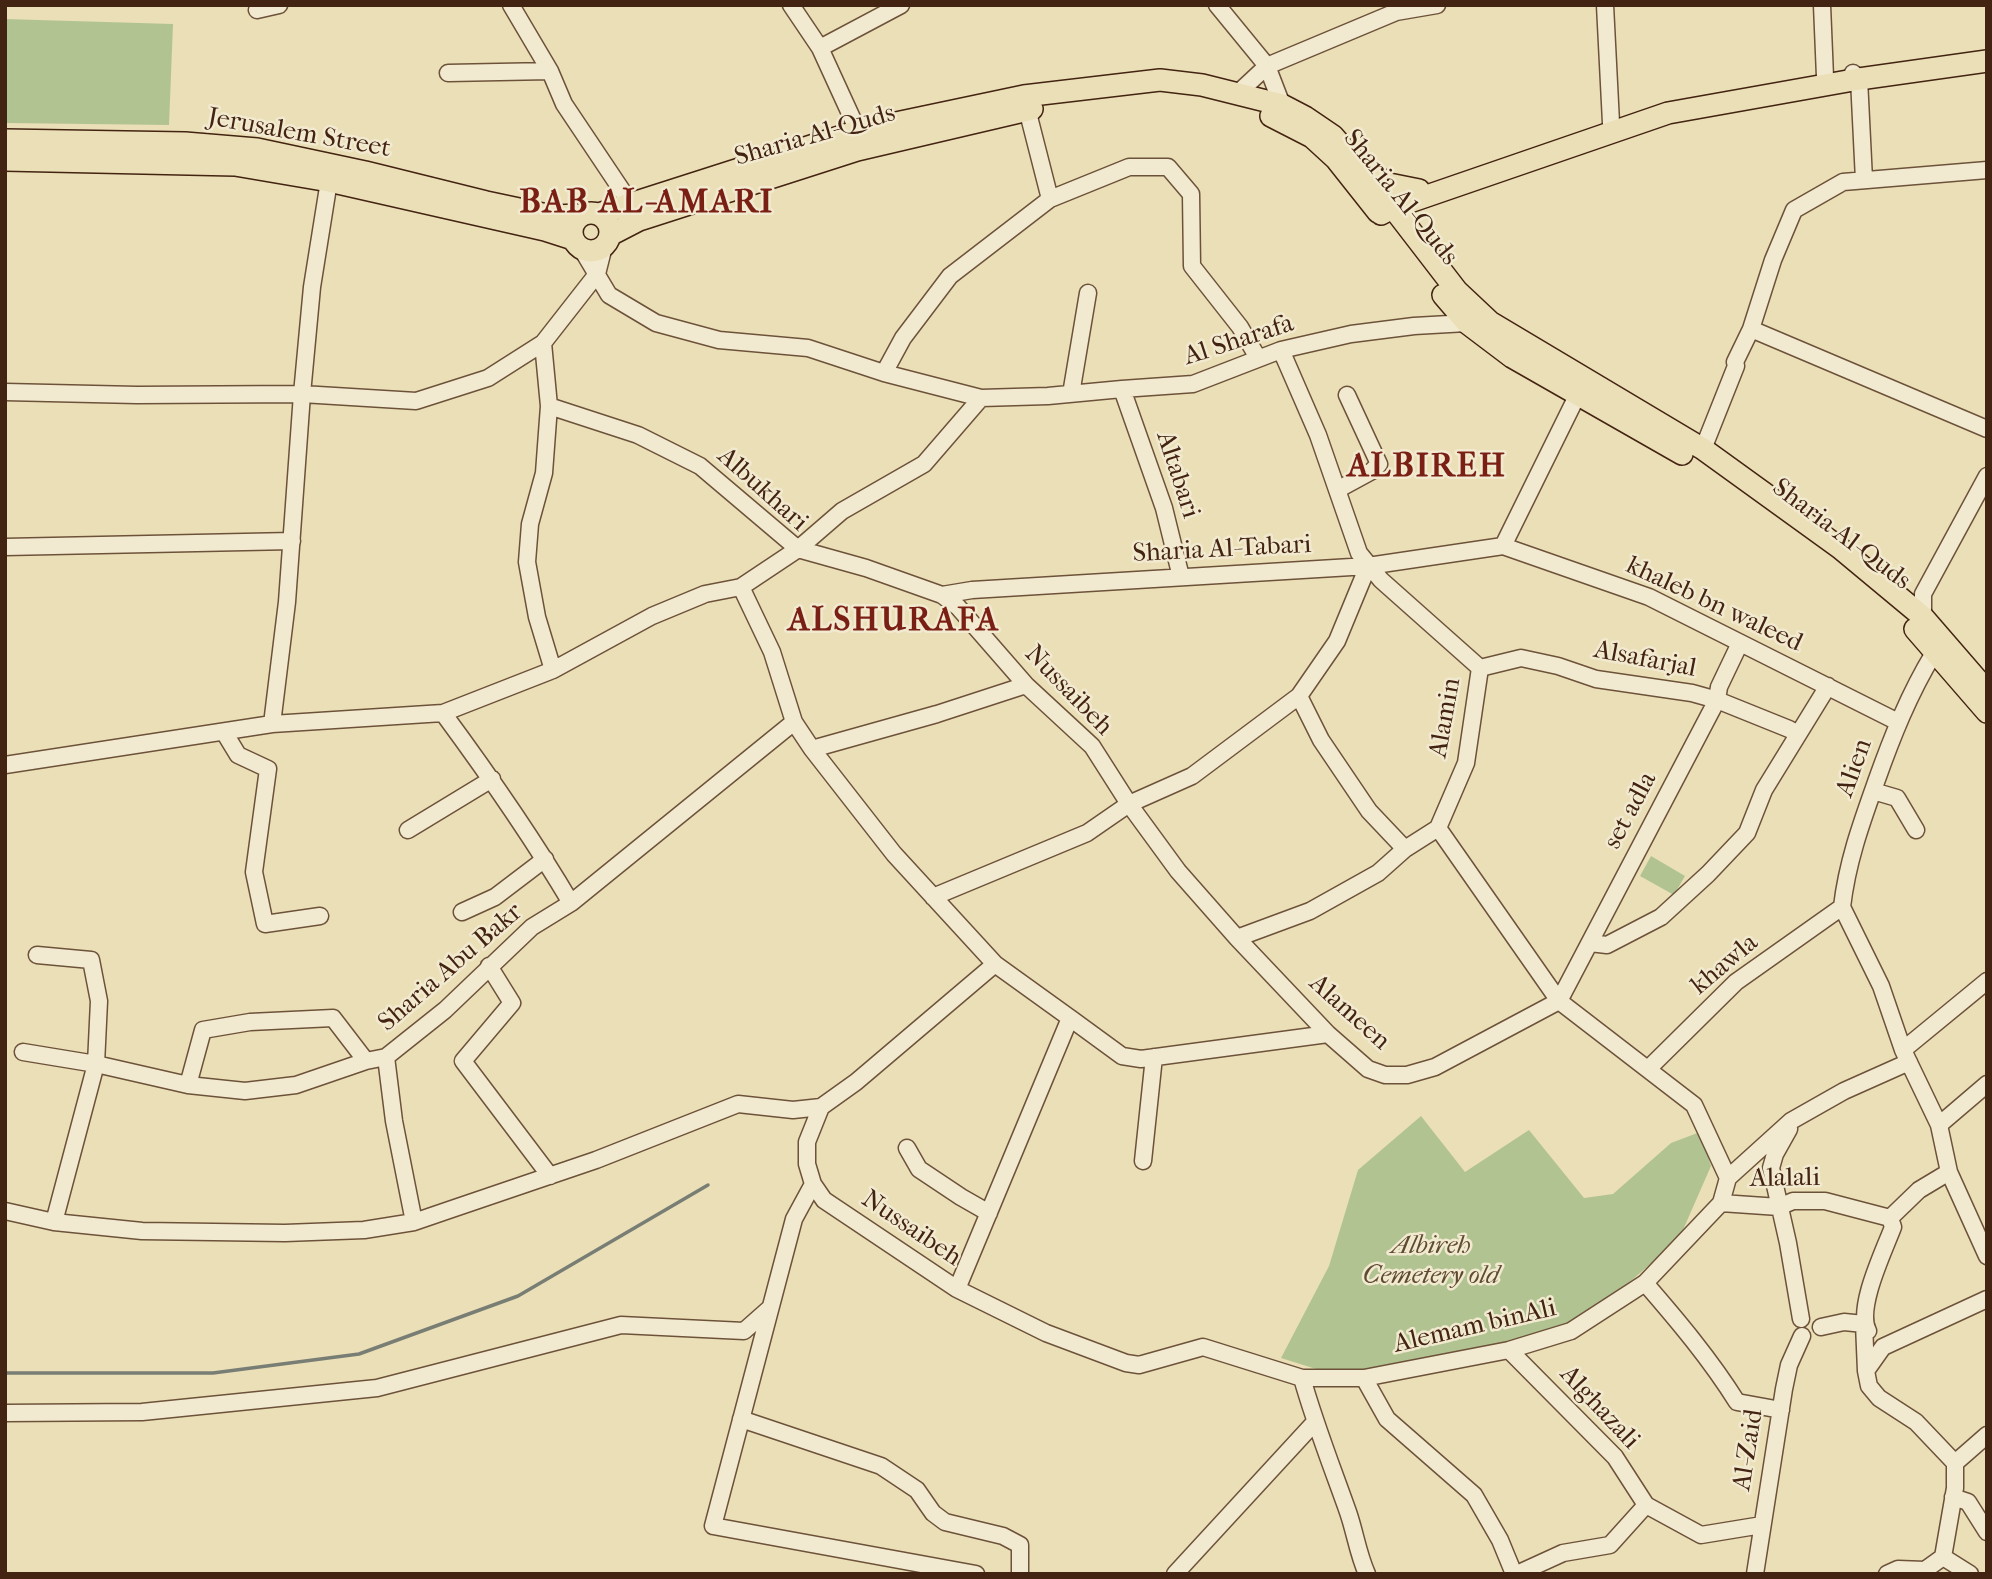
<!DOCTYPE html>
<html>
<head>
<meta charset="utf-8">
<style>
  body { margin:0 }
  #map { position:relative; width:1992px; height:1579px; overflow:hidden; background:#ebdfb7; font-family:"IM FELL French Canon",serif }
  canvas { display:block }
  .frame { position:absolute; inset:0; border:7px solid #432311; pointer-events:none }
</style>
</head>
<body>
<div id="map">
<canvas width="1992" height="1579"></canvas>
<div class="frame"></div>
</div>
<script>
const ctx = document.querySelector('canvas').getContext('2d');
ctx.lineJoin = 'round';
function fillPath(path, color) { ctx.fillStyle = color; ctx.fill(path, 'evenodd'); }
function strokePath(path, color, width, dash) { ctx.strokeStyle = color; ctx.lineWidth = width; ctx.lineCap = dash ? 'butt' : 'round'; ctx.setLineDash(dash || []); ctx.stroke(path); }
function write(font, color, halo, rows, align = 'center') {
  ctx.font = font + ' "IM FELL French Canon",serif'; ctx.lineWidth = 5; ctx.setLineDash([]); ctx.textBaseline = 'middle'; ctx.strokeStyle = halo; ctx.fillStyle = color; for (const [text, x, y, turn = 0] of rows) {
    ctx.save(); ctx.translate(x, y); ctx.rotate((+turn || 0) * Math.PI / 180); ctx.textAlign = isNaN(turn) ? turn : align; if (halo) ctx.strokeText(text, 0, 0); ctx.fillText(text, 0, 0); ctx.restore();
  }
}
fillPath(new Path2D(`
  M 5,19 L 173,24 L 169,125 L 5,123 Z
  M 1651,856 L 1685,876 L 1674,895 L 1640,876 Z
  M 1421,1116 L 1465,1172 L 1529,1130 L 1584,1198 L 1613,1194 L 1671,1143 L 1700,1132 L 1711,1166 L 1679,1239 L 1632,1280 L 1564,1326 L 1462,1355 L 1332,1374 L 1281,1358 L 1329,1266 L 1358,1170 Z`), '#b2c392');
strokePath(new Path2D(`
  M 5,1373 L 213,1373 L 359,1354 L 518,1296 L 708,1185`), '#787e74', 3.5);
const minor = new Path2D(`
  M 511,5 L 550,71 L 564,104 L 631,204
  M 791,5 L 820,48 L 901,5
  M 1217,5 L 1267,66 L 1282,105
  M 1605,5 L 1611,123 L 1617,131
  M 1822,5 L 1825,77 L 1829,85
  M 257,10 L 279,5
  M 820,48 L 858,131
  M 448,73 L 550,71
  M 1853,73 L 1859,79 L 1864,180
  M 1237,94 L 1267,66 L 1396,12 L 1437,5
  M 1027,109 L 1050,199
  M 581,248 L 609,295 L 656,323 L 719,340 L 808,348 L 884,373 L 981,398 L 1048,396 L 1122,389 L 1193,384 L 1281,350 L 1351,334 L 1414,326 L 1467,323
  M 1751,329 L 1987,429
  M 884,373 L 903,338 L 950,276 L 1050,199 L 1129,167 L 1168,167 L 1191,194 L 1192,266 L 1240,327 L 1258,358
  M 1122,389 L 1164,508 L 1181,577
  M 5,392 L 137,395 L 302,394 L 416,401 L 488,378 L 543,343 L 597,274 L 604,246
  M 1071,394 L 1088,293
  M 549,406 L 638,435 L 700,466 L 798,549 L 741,587 L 772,652 L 794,722 L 571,903
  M 1703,449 L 1736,366 L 1735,362 L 1751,329 L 1773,260 L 1794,210 L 1843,182 L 1987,170
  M 1337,490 L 1372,471 L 1379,464 L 1347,395
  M 1503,546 L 1578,394
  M 5,547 L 292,541
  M 798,549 L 866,568 L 942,595 L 958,607 L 1026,685 L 1092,746 L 1129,804 L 1178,871 L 1237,938 L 1328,1034 L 1368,1069 L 1385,1075 L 1407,1075 L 1435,1067 L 1559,1001
  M 798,549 L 842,511 L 924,464 L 981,398
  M 942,595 L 972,590 L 1368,566 L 1503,546 L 1649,597 L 1898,722
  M 1923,617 L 1923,594 L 1987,476
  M 1480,668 L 1521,658 L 1558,666 L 1596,679 L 1692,693 L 1717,700 L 1789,729 L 1798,734
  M 553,670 L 652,616 L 705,594 L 741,587
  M 1299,696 L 1321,740 L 1369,811 L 1405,849
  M 794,722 L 812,749 L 894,854 L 995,964 L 1070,1018 L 957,1289
  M 272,724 L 287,602 L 302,394 L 312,287 L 329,181
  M 224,732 L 238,755 L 268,769 L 254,872 L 265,924 L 320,916
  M 812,749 L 937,714 L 1026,685
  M 5,765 L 272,724 L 443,713 L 553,670 L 537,617 L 527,562 L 530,524 L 544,473 L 549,406 L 543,343
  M 1873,791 L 1897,798 L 1916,830
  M 1438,828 L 1559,1001 L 1694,1105 L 1728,1178
  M 408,830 L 492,779
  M 933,897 L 1087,833 L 1129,804 L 1192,776 L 1299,696 L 1337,641 L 1368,566
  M 1842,907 L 1881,986 L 1903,1050 L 1939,1125 L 1949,1172 L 1987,1256
  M 1842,907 C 1847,863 1861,824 1876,782 C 1892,737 1909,694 1934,653
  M 462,912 L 495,897 L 545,859
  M 1237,938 L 1310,911 L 1378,873 L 1405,849 L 1438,828 L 1466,763 L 1480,668 L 1381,580 L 1359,553 L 1318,435 L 1281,350
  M 1590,943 L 1607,945 L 1661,917 L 1708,874 L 1747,833 L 1764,790 L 1828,686
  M 37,955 L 91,960 L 99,1001 L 96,1064 L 54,1222
  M 995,964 L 856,1082 L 821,1107 L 807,1142 L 807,1164 L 813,1184 L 824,1200 L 957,1289 L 1046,1333 L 1126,1363 L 1139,1365 L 1203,1347 L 1302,1378 C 1315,1424 1332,1467 1348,1512 C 1355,1532 1358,1554 1367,1574
  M 489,966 L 512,1003 L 463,1061 L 550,1176
  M 1559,1001 L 1717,700 L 1719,687 L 1740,643
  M 1070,1018 L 1122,1056 L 1141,1059 L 1328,1034
  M 1903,1050 L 1987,981
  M 23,1052 L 96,1064 L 188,1085 L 245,1091 L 296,1085 L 366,1061 L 386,1057 L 445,1010 L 532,927 L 571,903 C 532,837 488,774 443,713
  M 386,1057 L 394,1121 L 414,1222
  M 1648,1069 L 1736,982 L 1842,907
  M 188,1085 L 203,1030 L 250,1022 L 333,1018 L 366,1061
  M 1939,1125 L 1987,1084
  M 1789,1129 L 1775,1154 L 1771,1168 L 1788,1243 L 1801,1319
  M 907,1148 L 919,1169 L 961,1197 L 989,1213
  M 1143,1161 L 1154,1057
  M 813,1184 L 794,1219 L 713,1526 L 976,1574
  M 1721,1203 L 1779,1207 L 1793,1201 L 1825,1201 L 1890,1218 L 1919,1190 L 1949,1172
  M 5,1211 L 54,1222 L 142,1231 L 285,1233 L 364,1230 L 414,1222 L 449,1210 L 596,1160 L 738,1104 L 793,1110 L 821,1107
  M 1645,1283 C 1678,1321 1710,1359 1737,1402 L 1781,1410
  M 1821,1327 L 1844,1322 L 1864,1324 L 1866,1371 L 1869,1386 L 1879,1398 L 1916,1422 L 1955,1463
  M 1868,1331 C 1856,1308 1884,1251 1893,1227 L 1890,1218
  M 1509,1350 L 1615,1457 L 1646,1505 L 1701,1535 L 1762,1525
  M 1866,1371 L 1883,1347 L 1987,1299
  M 1302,1378 L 1364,1378 L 1509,1350 L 1571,1331 L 1645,1283 L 1721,1203 L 1728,1178 L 1791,1121 L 1844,1091 L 1909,1062
  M 1364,1378 L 1387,1419 L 1474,1495 L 1500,1540 L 1514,1574
  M 5,1413 L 142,1412 L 377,1388 L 621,1325 L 744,1331 L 770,1308
  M 741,1419 L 881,1466 L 917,1490 L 933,1513 L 945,1522 L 1003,1536 L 1020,1545 L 1020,1574
  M 1955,1463 L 1987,1435
  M 1953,1497 L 1968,1502 L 1987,1532
  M 1943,1557 L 1970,1574
  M 1175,1574 L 1315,1422
  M 1517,1574 L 1563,1553 L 1610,1545 L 1646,1505
  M 1755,1574 L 1784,1389 L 1789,1365 L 1802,1336
  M 1887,1574 L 1898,1569 L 1925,1570 L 1943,1557 L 1955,1488 L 1955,1463`);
const major = new Path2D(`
  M 1271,116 L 1312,137 L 1336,159 L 1378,212
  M 5,140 L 185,143 L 257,149 L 365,172 L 486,202 L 552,216 L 580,215
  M 5,160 L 235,165 L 329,181 L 545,230 L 573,239
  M 1369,172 L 1389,184 L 1419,190
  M572 232a19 19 0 1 1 38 0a19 19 0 1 1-38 0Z
  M 599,214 L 858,131 L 1024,96 L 1160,80 L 1202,85 L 1282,105 L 1305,117 L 1333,136 L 1370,178 L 1457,291 L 1490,322 L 1703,449 L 1840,548 L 1923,617 L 1987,691
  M 1381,214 L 1392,208 L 1668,113 L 1859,79 L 1987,61
  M 610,235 L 639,220 L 857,150 L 1032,109
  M 1443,295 L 1467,323 L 1512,357 L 1682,454
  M 1915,629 L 1987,712`);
strokePath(minor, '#6d523a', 19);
strokePath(major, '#432311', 24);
strokePath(minor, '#f2ead0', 16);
strokePath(major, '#ebdfb7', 21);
write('26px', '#432311', '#f2ead0', [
  ["Jerusalem Street",299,134,10],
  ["Sharia Al-Quds",815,136,-16],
  ["Sharia Al-Quds",1400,198,51],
  ["Al Sharafa",1239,341,-18],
  ["Altabari",1177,475,72],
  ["Albukhari",762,490,42],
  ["Sharia Al-Quds",1841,535,37],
  ["Sharia Al-Tabari",1222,550,-3],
  ["khaleb bn waleed",1714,605,25],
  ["Alsafarjal",1645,660,11],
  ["Nussaibeh",1068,691,46],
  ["Alamin",1446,718,-80],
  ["Alien",1855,768,-70],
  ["set adla",1631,811,-62],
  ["khawla",1725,965,-40],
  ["Sharia Abu Bakr",451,968,-41],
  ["Alameen",1349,1013,42],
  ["Alalali",1785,1179,-1],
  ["Nussaibeh",911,1229,34],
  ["Alemam binAli",1475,1327,-13],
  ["Alghazali",1599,1408,47],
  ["Al-Zaid",1749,1450,-81]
]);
write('italic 26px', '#5f4b31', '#f2ead0', [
  ["Albireh",1431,1247],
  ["Cemetery old",1431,1277]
]);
ctx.letterSpacing = '2px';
write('bold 33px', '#7a1f14', '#f2ead0', [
  ["BAB AL-AMARI",647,204],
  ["ALBIREH",1427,468],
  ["ALSHURAFA",894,622]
]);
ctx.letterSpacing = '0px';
</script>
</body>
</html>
